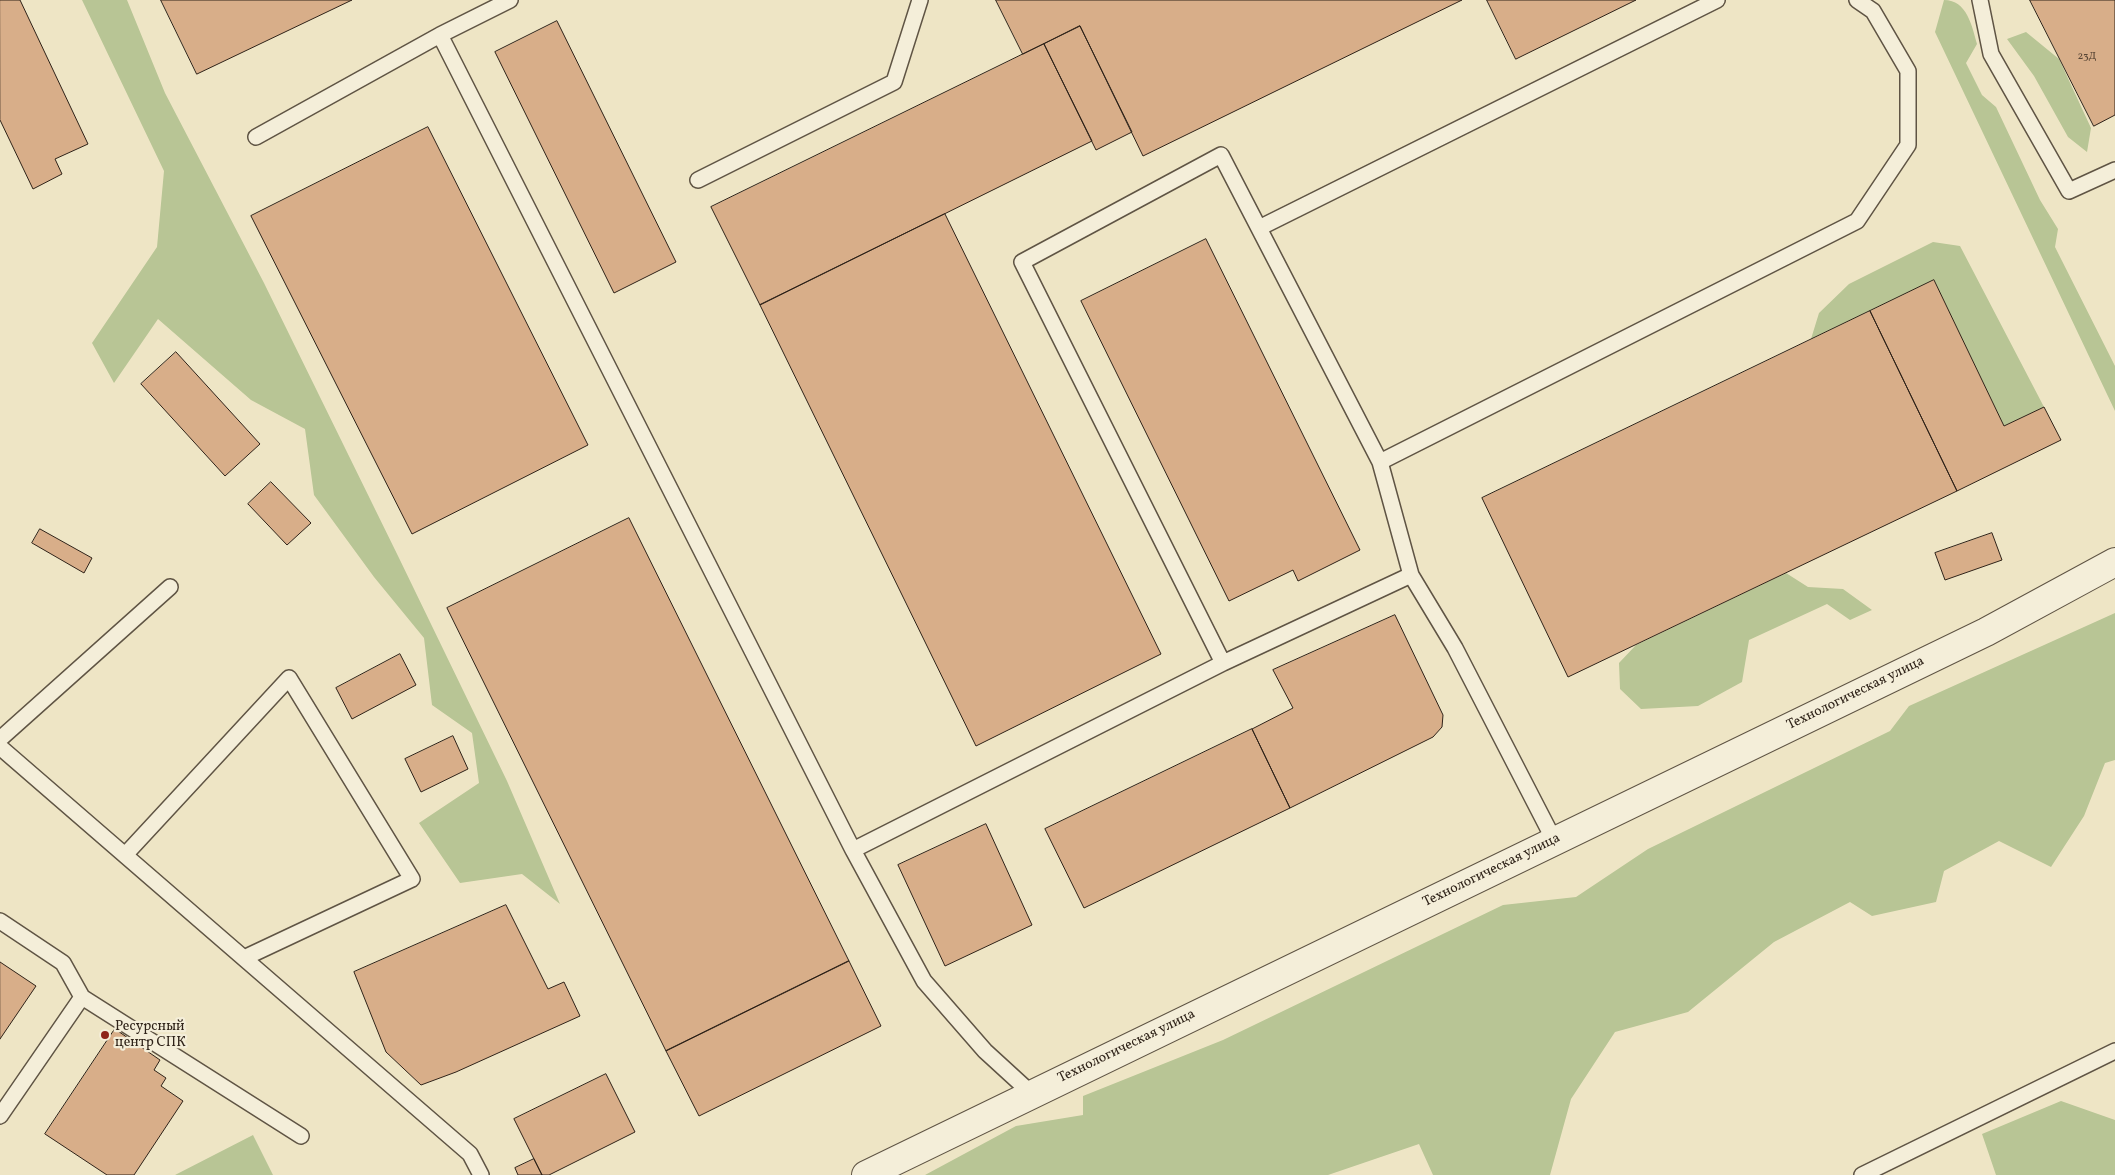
<!DOCTYPE html>
<html>
<head>
<meta charset="utf-8">
<style>
  body { margin:0 }
  canvas { display:block; background:#eee5c5 }
</style>
</head>
<body>
<canvas width="2115" height="1175"></canvas>
<script>
const ctx = document.querySelector('canvas').getContext('2d');
ctx.lineJoin = 'round';
function fillPath(path, color) { ctx.fillStyle = color; ctx.fill(path, 'evenodd'); }
function strokePath(path, color, width, dash) { ctx.strokeStyle = color; ctx.lineWidth = width; ctx.lineCap = dash ? 'butt' : 'round'; ctx.setLineDash(dash || []); ctx.stroke(path); }
function write(font, color, halo, rows, align = 'center') {
  ctx.font = font + ' Vollkorn,serif'; ctx.lineWidth = 4.5; ctx.setLineDash([]); ctx.textBaseline = 'middle'; ctx.strokeStyle = halo; ctx.fillStyle = color; for (const [text, x, y, turn = 0] of rows) {
    ctx.save(); ctx.translate(x, y); ctx.rotate((+turn || 0) * Math.PI / 180); ctx.textAlign = isNaN(turn) ? turn : align; if (halo) ctx.strokeText(text, 0, 0); ctx.fillText(text, 0, 0); ctx.restore();
  }
}
fillPath(new Path2D(`
  M 82,0 L 127,0 L 165,93 L 264,283 L 399,558 L 507,781 L 560,904 L 522,874 L 460,883 L 419,823 L 479,783 L 472,733 L 432,705 L 424,638 L 374,577 L 314,495 L 305,429 L 251,400 L 158,319 L 114,383 L 92,343 L 157,247 L 164,171 Z
  M 1944,0 C 1967,0 1972,26 1977,44 L 1966,63 L 1982,95 L 1996,107 L 2040,200 L 2058,229 L 2055,247 L 2115,366 L 2115,411 L 1935,32 Z
  M 2026,32 L 2059,59 L 2091,128 L 2087,152 L 2068,137 L 2034,76 L 2007,39 Z
  M 1933,242 L 1960,246 L 2044,407 L 2004,426 L 1934,280 L 1811,339 L 1819,313 L 1849,284 Z
  M 1786,573 L 1808,587 L 1843,589 L 1872,610 L 1850,620 L 1827,604 L 1749,640 L 1742,682 L 1698,706 L 1641,709 L 1620,689 L 1619,663 L 1636,645 Z
  M 2115,613 L 2115,760 L 2105,763 L 2084,816 L 2051,867 L 1999,841 L 1944,871 L 1936,902 L 1872,916 L 1850,902 L 1774,942 L 1688,1012 L 1615,1032 L 1571,1099 L 1550,1175 L 1433,1175 L 1419,1144 L 1328,1175 L 925,1175 L 1016,1126 L 1083,1115 L 1083,1096 L 1223,1040 L 1503,905 L 1576,897 L 1648,849 L 1890,731 L 1909,706 Z
  M 2061,1101 L 2115,1120 L 2115,1175 L 1996,1175 L 1982,1134 Z
  M 253,1135 L 273,1175 L 175,1175 Z`), '#b8c595');
const building = new Path2D(`
  M 0,0 L 20,0 L 88,144 L 55,159 L 62,174 L 33,189 L 0,120 Z
  M 161,0 L 352,0 L 197,74 Z
  M 996,0 L 1462,0 L 1143,156 L 1080,26 L 1023,54 Z
  M 1487,0 L 1636,0 L 1516,59 Z
  M 2030,0 L 2115,0 L 2115,115 L 2094,126 Z
  M 557,21 L 676,262 L 614,293 L 495,52 Z
  M 1080,26 L 1132,132 L 1096,150 L 1044,44 Z
  M 1044,44 L 1092,141 L 760,305 L 711,207 Z
  M 428,127 L 588,445 L 412,534 L 251,216 Z
  M 945,214 L 1161,654 L 976,746 L 760,305 Z
  M 1206,239 L 1360,550 L 1298,581 L 1293,570 L 1229,601 L 1081,301 Z
  M 1934,280 L 2004,426 L 2044,407 L 2061,440 L 1957,491 L 1870,311 Z
  M 1870,311 L 1957,491 L 1568,677 L 1482,498 Z
  M 176,352 L 260,444 L 225,476 L 141,384 Z
  M 271,482 L 311,523 L 287,545 L 248,504 Z
  M 629,518 L 849,961 L 666,1051 L 447,608 Z
  M 40,529 L 92,558 L 84,573 L 32,543 Z
  M 1992,533 L 2002,560 L 1945,580 L 1935,553 Z
  M 1395,615 L 1443,715 L 1442,727 L 1433,737 L 1290,808 L 1252,729 L 1293,708 L 1273,670 Z
  M 400,654 L 416,685 L 352,719 L 336,688 Z
  M 1252,729 L 1290,808 L 1084,908 L 1045,829 Z
  M 453,736 L 468,769 L 421,792 L 405,759 Z
  M 986,824 L 1032,925 L 945,966 L 898,865 Z
  M 506,905 L 548,989 L 564,982 L 580,1016 L 456,1072 L 421,1085 L 386,1052 L 354,972 Z
  M 849,961 L 881,1026 L 699,1116 L 666,1051 Z
  M 0,962 L 36,986 L 0,1039 Z
  M 115,1029 L 160,1060 L 154,1070 L 166,1078 L 161,1086 L 183,1101 L 134,1175 L 107,1175 L 45,1134 Z
  M 606,1074 L 635,1132 L 549,1175 L 542,1175 L 514,1119 Z
  M 534,1159 L 542,1175 L 518,1175 L 515,1168 Z`);
fillPath(building, '#d8ae89');
strokePath(building, '#2f2319', 1);
const service = new Path2D(`
  M 1980,0 L 1991,54 L 2069,191 L 2115,170
  M 440,35 L 853,850 L 924,981 L 985,1051 L 1032,1094
  M 256,137 L 440,35 L 510,0
  M 698,180 L 894,82 L 920,0
  M 1259,228 L 1717,0
  M 1380,462 L 1857,221 L 1908,145 L 1908,71 L 1873,11 L 1857,0
  M 1223,663 L 1022,262 L 1221,155 L 1380,462 L 1411,575 L 1455,648 L 1554,840
  M 0,739 L 170,587
  M 0,747 L 470,1154 L 481,1175
  M 853,850 L 1223,663 L 1411,575
  M 125,855 L 289,678 L 412,879 L 244,958
  M 0,921 L 63,963 L 82,997 L 0,1116
  M 82,997 L 301,1136
  M 1862,1175 L 2115,1051`);
const minor = new Path2D(`
  M 866,1175 L 1986,632 L 2115,562`);
strokePath(service, '#5f5444', 18);
strokePath(minor, '#5f5444', 30);
strokePath(service, '#f4eed9', 15);
strokePath(minor, '#f4eed9', 28);
for (const [x, y, r, color] of [
  [105,1035,5,"#8f2418"]
]) { const dot = new Path2D(); dot.arc(x, y, r, 0, 2 * Math.PI); ctx.fillStyle = color; ctx.fill(dot); strokePath(dot, '#f4eed9', 2); }
write('11px', '#594635', null, [
  ["23Д",2087,57]
]);
write('14px', '#2f2319', '#f4eed9', [
  ["Технологическая улица",1856,694,-26],
  ["Технологическая улица",1492,871,-26],
  ["Технологическая улица",1127,1047,-26]
]);
write('14px', '#2f2319', '#f4eed9', [
  ["Ресурсный",115,1027],
  ["центр СПК",115,1043]
], 'left');
</script>
</body>
</html>
